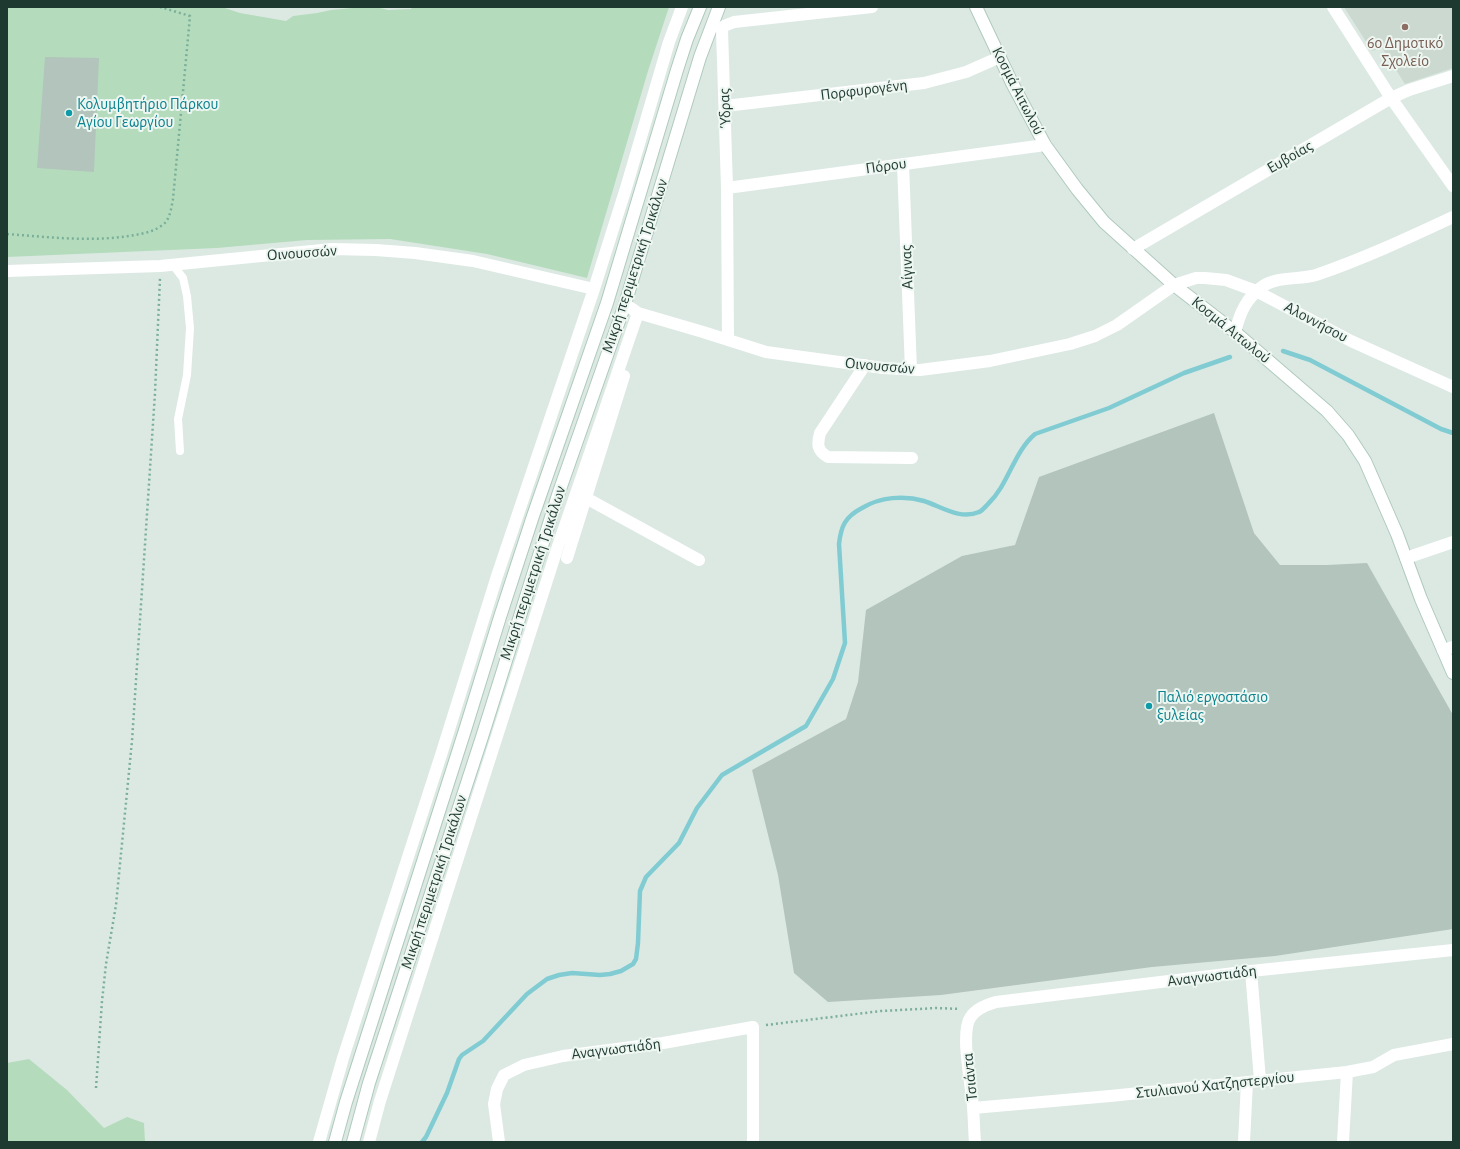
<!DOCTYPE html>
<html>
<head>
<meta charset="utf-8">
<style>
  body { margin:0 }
  #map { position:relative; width:1460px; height:1149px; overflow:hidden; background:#dce9e3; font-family:"Alegreya Sans",sans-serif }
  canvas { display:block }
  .frame { position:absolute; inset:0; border:8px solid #1e3930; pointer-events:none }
</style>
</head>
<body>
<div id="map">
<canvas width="1460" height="1149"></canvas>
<div class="frame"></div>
</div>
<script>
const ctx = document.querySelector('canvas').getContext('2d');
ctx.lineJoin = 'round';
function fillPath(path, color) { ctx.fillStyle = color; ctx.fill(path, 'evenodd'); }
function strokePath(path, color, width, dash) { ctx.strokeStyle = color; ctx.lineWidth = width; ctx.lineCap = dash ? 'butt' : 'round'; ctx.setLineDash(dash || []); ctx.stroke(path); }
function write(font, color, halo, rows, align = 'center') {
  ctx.font = font + ' "Alegreya Sans",sans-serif'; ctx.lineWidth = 4; ctx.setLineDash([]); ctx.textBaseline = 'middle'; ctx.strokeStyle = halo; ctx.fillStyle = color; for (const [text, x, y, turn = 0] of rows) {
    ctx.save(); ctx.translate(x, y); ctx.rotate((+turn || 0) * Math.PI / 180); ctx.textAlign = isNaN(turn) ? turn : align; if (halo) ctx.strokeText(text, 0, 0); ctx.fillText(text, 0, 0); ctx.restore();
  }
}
fillPath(new Path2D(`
  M 1344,7 L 1453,7 L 1453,68 L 1405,84 L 1382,48 L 1372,51 Z`), '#cbd9d1');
fillPath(new Path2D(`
  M 7,7 L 222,7 L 240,13 L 286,21 L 293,16 L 317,13 L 331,10 L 363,7 L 376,7 L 388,10 L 411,9 L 412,7 L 669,7 L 648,71 L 587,278 L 487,254 L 390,239 L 307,240 L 217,248 L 7,257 Z
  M 29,1059 L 67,1090 L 104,1128 L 127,1117 L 144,1123 L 145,1142 L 7,1142 L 7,1063 Z`), '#b4dcbc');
strokePath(new Path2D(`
  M 1283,351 L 1310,360 L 1441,429 L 1453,433
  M 422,1142 L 426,1137 L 447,1093 L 459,1059 L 462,1055 L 483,1041 L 527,994 L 547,979 L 559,975 L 572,973 L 600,975 L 610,974 L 621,971 L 633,964 L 636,959 L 638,943 L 640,891 L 646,877 L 679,843 L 697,808 L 722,775 L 806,726 L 833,679 L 845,643 L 839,544 C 841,526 845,517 862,508 C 880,497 904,495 924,501 C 942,507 960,520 979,512 C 982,511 985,507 988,504 C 1009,484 1013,453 1035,434 L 1109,408 L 1184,373 L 1230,357`), '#81ccd2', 4.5);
fillPath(new Path2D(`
  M 45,57 L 99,58 L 94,172 L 37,168 Z
  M 1214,413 L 1254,533 L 1280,565 L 1327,565 L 1367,563 L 1453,715 L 1453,929 L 1275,956 L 1152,967 L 941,995 L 828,1002 L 794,973 L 778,875 L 752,770 L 846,719 L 858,682 L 866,610 L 962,556 L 1015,545 L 1039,477 Z`), '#b2c4bb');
const secondary = new Path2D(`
  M 976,7 L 1012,83 L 1045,145 L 1077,189 L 1104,222 L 1174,285 L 1235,332 L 1327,411 L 1348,435 L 1365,461 L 1376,486 L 1397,534 L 1421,599 L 1453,673
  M 335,1142 L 346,1102 L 466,727 L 500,617 L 533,516 L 607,303 L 677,70 L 687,39 L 700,7
  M 353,1142 L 369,1083 L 482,737 L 558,495 L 625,304 L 700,57 L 719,7`);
strokePath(secondary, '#afcabe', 14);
strokePath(new Path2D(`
  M 7,234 C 48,237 88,242 129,236 C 140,234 151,233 161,226 C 170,221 171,209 173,199 L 190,16 L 160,7
  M 766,1025 L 881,1011 L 937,1008 L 960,1009
  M 96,1088 L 102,1001 L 106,964 L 116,905 L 132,741 L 155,393 L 160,278`), '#7baf9a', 2.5, [2, 3]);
strokePath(new Path2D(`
  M 173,265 L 183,278 L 187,296 L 190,328 L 187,375 L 178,419 L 180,451`), '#fff', 8);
strokePath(new Path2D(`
  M 1333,7 L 1391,98 L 1453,186
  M 725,106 L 924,83 L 966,72 L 1000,57
  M 903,164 L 911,370
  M 727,188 L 1045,145
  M 1133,249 L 1391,98 L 1409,90 L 1453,76
  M 7,271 L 160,266 L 332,249 L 376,250 L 415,253 L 473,261 L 594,289
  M 625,304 L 638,313 L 703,332 L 766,352 L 883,368 L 920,370 L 990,361 L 1070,344 L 1095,336 L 1117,325 L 1174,285 L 1196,278 L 1205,278 L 1226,280 L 1256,291 L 1351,341 L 1453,387
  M 1235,332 C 1240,313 1246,298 1263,286 C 1278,276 1299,280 1316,275 C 1363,259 1408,238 1453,217
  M 728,340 L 727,188 L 722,30 L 724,26 L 734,22 L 872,7
  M 865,365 L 820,433 C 817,444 817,451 828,457 L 912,458
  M 586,498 L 699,560
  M 567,558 L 624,376
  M 1406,558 L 1453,542
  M 1443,650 L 1453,647
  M 1251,971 L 1260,1080
  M 973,1108 L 1110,1096 L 1347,1072 L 1373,1067 L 1394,1055 L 1453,1044
  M 319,1142 L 343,1058 L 441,755 L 497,576 L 594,289 L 626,188 L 669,42 L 682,7
  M 369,1142 L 380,1101 L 558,546 L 638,313
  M 499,1142 L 494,1104 L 497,1089 L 504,1075 L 524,1065 L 563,1056 L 663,1043 L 753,1027 L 753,1142
  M 975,1142 C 974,1131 974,1119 973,1108 C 972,1088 960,1034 970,1018 C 975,1009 986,1005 996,1002 L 1251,971 L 1453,950
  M 1244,1142 L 1247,1082
  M 1343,1142 L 1347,1072`), '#fff', 12);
strokePath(secondary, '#fff', 12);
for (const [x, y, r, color] of [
  [1405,27,4,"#8d6e63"],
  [69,113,4,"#0f9aa8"],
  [1149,706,4,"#0f9aa8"]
]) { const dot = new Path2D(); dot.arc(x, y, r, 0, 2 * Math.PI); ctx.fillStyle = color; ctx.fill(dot); strokePath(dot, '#edf6f1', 1.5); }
write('16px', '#785e54', '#edf6f1', [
  ["6ο Δημοτικό",1405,43],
  ["Σχολείο",1405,61]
]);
write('16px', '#1e3930', '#edf6f1', [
  ["Πορφυρογένη",864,90,-7],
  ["Κοσμά Αιτωλού",1018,91,63],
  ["Ύδρας",725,108,-92],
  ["Ευβοίας",1290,157,-30],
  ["Πόρου",886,166,-8],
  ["Οινουσσών",302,253,-4],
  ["Μικρή περιμετρική Τρικάλων",635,266,-72],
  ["Αίγινας",907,267,-92],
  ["Αλοννήσου",1316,322,28],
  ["Κοσμά Αιτωλού",1231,330,39],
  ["Οινουσσών",880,366,5],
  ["Μικρή περιμετρική Τρικάλων",533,573,-72],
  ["Μικρή περιμετρική Τρικάλων",434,882,-72],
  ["Αναγνωστιάδη",1212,976,-7],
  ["Αναγνωστιάδη",616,1049,-7],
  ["Τσιάντα",970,1077,-96],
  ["Στυλιανού Χατζηστεργίου",1215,1085,-6]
]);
write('16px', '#0d838f', '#edf6f1', [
  ["Κολυμβητήριο Πάρκου",77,104],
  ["Αγίου Γεωργίου",77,122],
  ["Παλιό εργοστάσιο",1157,697],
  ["ξυλείας",1157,715]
], 'left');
</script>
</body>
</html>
